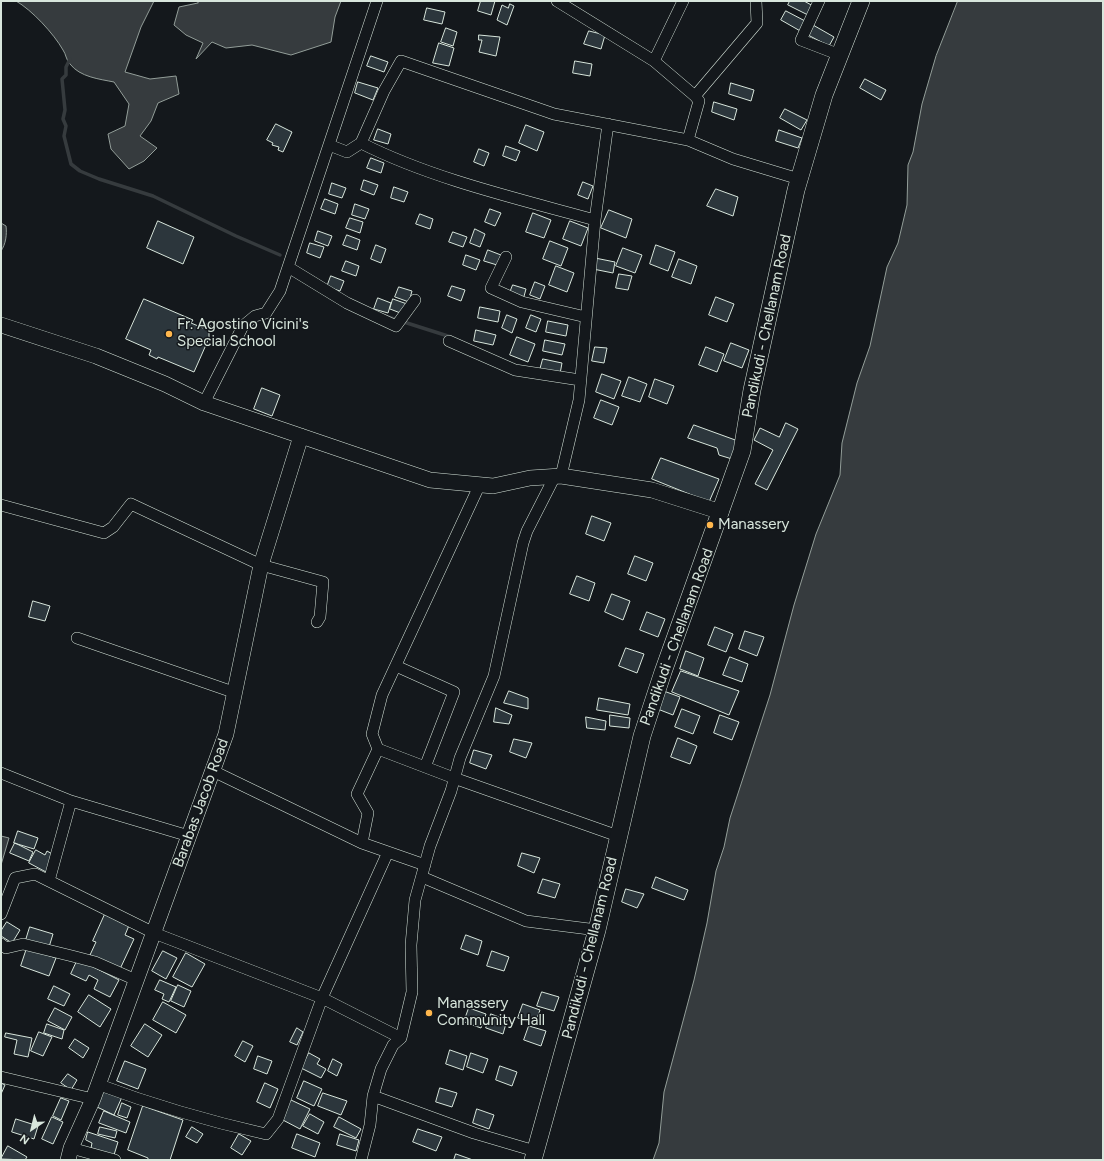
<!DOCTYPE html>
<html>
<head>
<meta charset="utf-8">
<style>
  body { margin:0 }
  #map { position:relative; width:1104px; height:1161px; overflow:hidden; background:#14181c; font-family:Figtree,sans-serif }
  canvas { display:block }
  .frame { position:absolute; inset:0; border:2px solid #d8e6dc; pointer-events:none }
  .north { position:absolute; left:12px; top:1109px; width:40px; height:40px; -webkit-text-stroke:3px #14181c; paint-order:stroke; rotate:215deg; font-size:11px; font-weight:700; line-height:16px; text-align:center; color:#d8e6dc }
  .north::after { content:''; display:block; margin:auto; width:14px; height:18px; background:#d8e6dc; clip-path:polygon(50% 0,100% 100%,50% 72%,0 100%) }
</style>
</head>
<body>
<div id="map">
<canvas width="1104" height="1161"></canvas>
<div class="frame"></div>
<div class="north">N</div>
</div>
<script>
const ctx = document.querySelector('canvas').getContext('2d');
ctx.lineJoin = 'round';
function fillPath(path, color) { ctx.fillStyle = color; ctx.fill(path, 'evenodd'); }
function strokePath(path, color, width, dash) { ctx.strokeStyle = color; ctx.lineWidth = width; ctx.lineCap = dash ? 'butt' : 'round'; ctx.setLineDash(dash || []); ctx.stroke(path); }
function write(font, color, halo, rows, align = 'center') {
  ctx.font = font + ' Figtree,sans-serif'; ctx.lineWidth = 3; ctx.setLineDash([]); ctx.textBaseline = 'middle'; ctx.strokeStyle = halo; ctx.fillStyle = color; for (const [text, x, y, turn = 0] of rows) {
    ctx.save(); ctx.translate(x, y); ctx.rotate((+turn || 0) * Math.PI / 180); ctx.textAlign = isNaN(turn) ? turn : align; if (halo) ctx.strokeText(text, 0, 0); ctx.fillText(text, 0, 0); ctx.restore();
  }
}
const water = new Path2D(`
  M 16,1 L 154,1 L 141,27 L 125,72 L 150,79 L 176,76 L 179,94 L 158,103 L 151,121 L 140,136 L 157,148 L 144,161 L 129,169 L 111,149 L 108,134 L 125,126 L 129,104 L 114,82 C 99,79 80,77 70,64 C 66,60 66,54 63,50 C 54,34 32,10 16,1 Z
  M 197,1 L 341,1 L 335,17 L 331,42 L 291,55 L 252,45 L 226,48 L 212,42 L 196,59 L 203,43 L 186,35 L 174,25 L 179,7 L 198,3 Z
  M 958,1 L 1103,1 L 1103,1160 L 653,1160 L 659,1143 L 664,1092 L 694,980 L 707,923 L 716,871 L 724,847 L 730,818 L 770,695 L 794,605 L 816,534 L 840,475 L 842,443 L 857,383 L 870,346 L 887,267 L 898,243 L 907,205 L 908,165 L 913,152 L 922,104 L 936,56 Z
  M 1,223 L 6,226 C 7,234 6,244 1,251 Z
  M 1,836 L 9,838 L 1,865 Z`);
fillPath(water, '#363b3e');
strokePath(water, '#939e99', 1);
strokePath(new Path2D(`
  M 70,59 L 66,67 L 66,75 L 62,79 L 65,110 L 63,119 L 66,126 L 64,136 L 71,164 L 80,171 L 99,179 L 153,196 L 236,236 L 280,255
  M 385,316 L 451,337`), '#363b3e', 3.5);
const building = new Path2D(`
  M 481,1 L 495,1 L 491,15 L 478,11 Z
  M 790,1 L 804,1 L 815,7 L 810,16 L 788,5 Z
  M 510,4 L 514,6 L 507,25 L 497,20 L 502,5 L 508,8 Z
  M 427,8 L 445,12 L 442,24 L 424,20 Z
  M 786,11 L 807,22 L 802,32 L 781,20 Z
  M 813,25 L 834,37 L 829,46 L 808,35 Z
  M 446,28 L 457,32 L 453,46 L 441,42 Z
  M 589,31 L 605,35 L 601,49 L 584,44 Z
  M 479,35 L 500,37 L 496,56 L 479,52 L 482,40 L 479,40 Z
  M 439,43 L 454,48 L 449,66 L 433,63 Z
  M 371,56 L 388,62 L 384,72 L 367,66 Z
  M 575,61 L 592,64 L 590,76 L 573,73 Z
  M 865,79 L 886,90 L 881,100 L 860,88 Z
  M 358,82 L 378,88 L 373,100 L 355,93 Z
  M 731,83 L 754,90 L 751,101 L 729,94 Z
  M 714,102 L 737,109 L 734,120 L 712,112 Z
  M 785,109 L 807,120 L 801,130 L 780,118 Z
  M 276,124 L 292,132 L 283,152 L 278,150 L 279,147 L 272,145 L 273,143 L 267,140 Z
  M 526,125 L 544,132 L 537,151 L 519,143 Z
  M 378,129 L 391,134 L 388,144 L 374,140 Z
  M 779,130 L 802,138 L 798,148 L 776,141 Z
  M 506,146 L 520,151 L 516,161 L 503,156 Z
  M 479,149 L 489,153 L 484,166 L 474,162 Z
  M 371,158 L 384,163 L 381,173 L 367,168 Z
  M 364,180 L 378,185 L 374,195 L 361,190 Z
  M 583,182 L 593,186 L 588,199 L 578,195 Z
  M 332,183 L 346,188 L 342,198 L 329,194 Z
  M 394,187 L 408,192 L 404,202 L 391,198 Z
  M 716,189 L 738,197 L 733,216 L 707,206 Z
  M 325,199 L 338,204 L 335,214 L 321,209 Z
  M 355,204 L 369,209 L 365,219 L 352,215 Z
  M 490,209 L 501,213 L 495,226 L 485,222 Z
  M 609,210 L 632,219 L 626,238 L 601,228 Z
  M 533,213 L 551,220 L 544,238 L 526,232 Z
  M 420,214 L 433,219 L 430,229 L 416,224 Z
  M 350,218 L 363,222 L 360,233 L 346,228 Z
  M 158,221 L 194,237 L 183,264 L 147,248 Z
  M 570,221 L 588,228 L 581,246 L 563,239 Z
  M 475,229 L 485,234 L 480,247 L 470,243 Z
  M 318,231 L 332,236 L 328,246 L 315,241 Z
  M 453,232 L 467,237 L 463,247 L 449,242 Z
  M 347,235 L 360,240 L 357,250 L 343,245 Z
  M 550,241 L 568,248 L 561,266 L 543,259 Z
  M 310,243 L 324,247 L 320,258 L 307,253 Z
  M 376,245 L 386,249 L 381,263 L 371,259 Z
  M 656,245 L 675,252 L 668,271 L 650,264 Z
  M 623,248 L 642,255 L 635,273 L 616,266 Z
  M 488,250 L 501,255 L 497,265 L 484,261 Z
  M 466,255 L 480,260 L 476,270 L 463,265 Z
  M 595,258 L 615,262 L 613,273 L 593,269 Z
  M 679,259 L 697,266 L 691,284 L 672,277 Z
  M 346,261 L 359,266 L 356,276 L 342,271 Z
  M 556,266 L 574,273 L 567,292 L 549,285 Z
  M 619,274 L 632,276 L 628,290 L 616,288 Z
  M 331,276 L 344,281 L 340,291 L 327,287 Z
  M 535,282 L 545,286 L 540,299 L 530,295 Z
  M 513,285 L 526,289 L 523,300 L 509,295 Z
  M 452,286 L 465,290 L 461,301 L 448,296 Z
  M 399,287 L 412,291 L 409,302 L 395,297 Z
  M 716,297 L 734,304 L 727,322 L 709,315 Z
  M 378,298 L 391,303 L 388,313 L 374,309 Z
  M 144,299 L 193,320 L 191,323 L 203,328 L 205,323 L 211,326 L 209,331 L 209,338 L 194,372 L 158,357 L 157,359 L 149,355 L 151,350 L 126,339 Z
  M 393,299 L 407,304 L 403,314 L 390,309 Z
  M 480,307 L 500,311 L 498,322 L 478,318 Z
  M 507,315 L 517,319 L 512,333 L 502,328 Z
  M 531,315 L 541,319 L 536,332 L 526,328 Z
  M 548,321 L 568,325 L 566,336 L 546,332 Z
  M 476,330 L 496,335 L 493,345 L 474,341 Z
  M 517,337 L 535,344 L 528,362 L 510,355 Z
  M 545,340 L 565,344 L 562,355 L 543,351 Z
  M 731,343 L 749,350 L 742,368 L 724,361 Z
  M 595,347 L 607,348 L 604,363 L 592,361 Z
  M 706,347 L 724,354 L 717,372 L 699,365 Z
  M 543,359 L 562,363 L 560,374 L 540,370 Z
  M 602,374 L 621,381 L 614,399 L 596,392 Z
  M 629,377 L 647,384 L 640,402 L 622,396 Z
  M 655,379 L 674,386 L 667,404 L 649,397 Z
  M 262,388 L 280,395 L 272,416 L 254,409 Z
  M 601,400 L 619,407 L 612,425 L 594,418 Z
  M 786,423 L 798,429 L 767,490 L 755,484 L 773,450 L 754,440 L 760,428 L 779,437 Z
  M 694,425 L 738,441 L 732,459 L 719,455 L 717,448 L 688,438 Z
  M 661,458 L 719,479 L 709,502 L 652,479 Z
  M 592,516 L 611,523 L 604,541 L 586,534 Z
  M 635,556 L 653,563 L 646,581 L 628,574 Z
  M 577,576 L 595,583 L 589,601 L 570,594 Z
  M 612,594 L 630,601 L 623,620 L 605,612 Z
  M 33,601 L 50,606 L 45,621 L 29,617 Z
  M 647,612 L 665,619 L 658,637 L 640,630 Z
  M 715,627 L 733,634 L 726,652 L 708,645 Z
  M 745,631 L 764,637 L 757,656 L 739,649 Z
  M 626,648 L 644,654 L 637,673 L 619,666 Z
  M 686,651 L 704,658 L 698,676 L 680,669 Z
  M 730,657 L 748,664 L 742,682 L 723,675 Z
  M 681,671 L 739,691 L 729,715 L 672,692 Z
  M 661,690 L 680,697 L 673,715 L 655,708 Z
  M 509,691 L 528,698 L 528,709 L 504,703 Z
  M 599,698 L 630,704 L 628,715 L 597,710 Z
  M 496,708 L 512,715 L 509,724 L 494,722 Z
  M 682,709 L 700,716 L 693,734 L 675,727 Z
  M 610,715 L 630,718 L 629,728 L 610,726 Z
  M 720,715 L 739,722 L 732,740 L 714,733 Z
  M 586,717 L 606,721 L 605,730 L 587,728 Z
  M 678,738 L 697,746 L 690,764 L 671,757 Z
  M 514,739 L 532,743 L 526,758 L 510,752 Z
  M 474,750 L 492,755 L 486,769 L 470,763 Z
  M 18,831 L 38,838 L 34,849 L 14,843 Z
  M 15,843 L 33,852 L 29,861 L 10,853 Z
  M 36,850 L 45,855 L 47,851 L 54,855 L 46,872 L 29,863 Z
  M 522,853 L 540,858 L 534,873 L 518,866 Z
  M 656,877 L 688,890 L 684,900 L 652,888 Z
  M 543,879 L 560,884 L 555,898 L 538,893 Z
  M 626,889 L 644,894 L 637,908 L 622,902 Z
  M 106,912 L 130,923 L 125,935 L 134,939 L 120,969 L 90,955 L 96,942 L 93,941 Z
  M 7,922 L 20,930 L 12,943 L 1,936 L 1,931 Z
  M 30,927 L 53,934 L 49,947 L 26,940 Z
  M 466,935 L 482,941 L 478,955 L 461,949 Z
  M 27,948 L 56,958 L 49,976 L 21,966 Z
  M 163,951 L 177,958 L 166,979 L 152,971 Z
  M 492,951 L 509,957 L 504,971 L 487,966 Z
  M 186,953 L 205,964 L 192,987 L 173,977 Z
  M 78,959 L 119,980 L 110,997 L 94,989 L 98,980 L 89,975 L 86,981 L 71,974 Z
  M 160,980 L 176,987 L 169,1002 L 162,999 L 164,994 L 155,990 Z
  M 178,985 L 191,991 L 184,1007 L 171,1001 Z
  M 54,986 L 70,994 L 64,1006 L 48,999 Z
  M 542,992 L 559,997 L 554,1011 L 537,1006 Z
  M 89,995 L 111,1009 L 100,1027 L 78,1012 Z
  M 163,1002 L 186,1015 L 176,1033 L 153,1020 Z
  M 523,1004 L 540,1010 L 535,1024 L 518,1018 Z
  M 55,1008 L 72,1017 L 65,1030 L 48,1021 Z
  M 469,1008 L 486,1014 L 481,1028 L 464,1022 Z
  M 491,1014 L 507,1020 L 503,1034 L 486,1028 Z
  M 47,1024 L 64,1030 L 62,1039 L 44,1033 Z
  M 145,1024 L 162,1035 L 148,1057 L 131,1046 Z
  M 529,1026 L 546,1031 L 541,1046 L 524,1040 Z
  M 297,1028 L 303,1032 L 297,1045 L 290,1042 Z
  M 39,1032 L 52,1037 L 43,1056 L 31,1051 Z
  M 6,1033 L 32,1038 L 28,1057 L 14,1054 L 17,1040 L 5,1037 Z
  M 75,1039 L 89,1048 L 83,1058 L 69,1048 Z
  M 243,1041 L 253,1046 L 245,1062 L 235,1056 Z
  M 450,1050 L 467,1056 L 463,1070 L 446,1064 Z
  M 309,1053 L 320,1059 L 317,1064 L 326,1069 L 321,1078 L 301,1068 Z
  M 471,1053 L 488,1059 L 483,1073 L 467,1067 Z
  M 258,1056 L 272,1061 L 267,1074 L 254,1069 Z
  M 333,1059 L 342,1064 L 337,1076 L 328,1071 Z
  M 125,1061 L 146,1069 L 138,1089 L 117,1081 Z
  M 500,1066 L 517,1072 L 512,1086 L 496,1080 Z
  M 68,1074 L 77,1080 L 71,1090 L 61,1083 Z
  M 304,1081 L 322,1089 L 314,1106 L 297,1098 Z
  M 1,1083 L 5,1085 L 1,1094 Z
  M 265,1083 L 278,1089 L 270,1108 L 257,1102 Z
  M 440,1088 L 457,1093 L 452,1107 L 436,1102 Z
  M 105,1089 L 122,1097 L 114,1115 L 97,1107 Z
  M 323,1093 L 347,1101 L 341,1115 L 318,1106 Z
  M 61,1098 L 69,1101 L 61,1120 L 53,1116 Z
  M 291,1100 L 310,1109 L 300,1129 L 281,1119 Z
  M 122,1103 L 131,1107 L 127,1118 L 118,1115 Z
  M 143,1106 L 183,1120 L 170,1160 L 148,1160 L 148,1158 L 128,1150 Z
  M 477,1109 L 494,1115 L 489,1129 L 473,1123 Z
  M 104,1111 L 130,1122 L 126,1133 L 99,1123 Z
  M 310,1114 L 324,1122 L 318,1134 L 303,1126 Z
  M 52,1117 L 63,1122 L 53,1144 L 42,1139 Z
  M 339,1117 L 361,1129 L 356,1138 L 334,1127 Z
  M 16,1119 L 38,1126 L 34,1139 L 12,1132 Z
  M 100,1127 L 117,1131 L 115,1138 L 98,1134 Z
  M 192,1127 L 203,1134 L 197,1143 L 186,1137 Z
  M 418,1129 L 442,1137 L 436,1151 L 413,1142 Z
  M 88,1132 L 118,1142 L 114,1155 L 91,1148 L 92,1143 L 86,1140 Z
  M 239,1134 L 251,1141 L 242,1155 L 231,1148 Z
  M 297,1134 L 320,1143 L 315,1157 L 292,1148 Z
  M 340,1134 L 359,1140 L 356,1151 L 337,1145 Z
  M 8,1146 L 27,1157 L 25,1160 L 1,1159 Z
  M 456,1154 L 473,1160 L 454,1160 Z`);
fillPath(building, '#2c363c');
strokePath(building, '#d8e6dc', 1);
const street = new Path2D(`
  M 557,1 L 654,61 L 695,96 L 699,101 L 688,140
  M 819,1 L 801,40 L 840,55
  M 654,61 L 683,1
  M 695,96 L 757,23 L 756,1
  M 361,143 L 384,91 L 401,61 L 554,114 L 688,140 L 733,159 L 799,179
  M 329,145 L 347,152 L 361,143 C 432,179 519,199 595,220 L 579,400 L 561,476
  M 595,220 L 608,124
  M 506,257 L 491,288 L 522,302 L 586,317
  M 288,267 L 347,303 L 396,326 L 415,300
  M 449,341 L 515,370 L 580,380
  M 204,403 L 243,326 L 255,316 L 266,313 L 280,291 L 377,1
  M 480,484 L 382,695 L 372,734 L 378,749 L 454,778 L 618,836
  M 1,505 L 104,533 L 113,527 L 131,504 L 261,565 L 323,582 L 320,617 L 317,622
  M 77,638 L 233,692
  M 396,666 L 454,692 L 425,767
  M 213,771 L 362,843 L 425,865
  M 1,773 L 71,801 L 189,836
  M 362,843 L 368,813 L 357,794 L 378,749
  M 388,852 L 322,998 L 401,1038
  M 422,877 L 526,921 L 597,930
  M 49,881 L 71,801
  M 1,914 L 15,878 L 35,874 L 154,933 L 322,998 L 278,1119 L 266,1134 C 208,1121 153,1105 97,1084
  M 1,944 L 6,948 L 23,944 L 72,956 L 95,962 L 136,980
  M 1,1077 L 93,1099
  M 373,1096 L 474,1133 L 535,1151
  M 71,1148 L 115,1160
  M 361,1160 L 370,1125 L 373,1096 L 381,1069 L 393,1045 L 401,1038 L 412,992 L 411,945 L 415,900 L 430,846 L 451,791 L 460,758 L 494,676 L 523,543 L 527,531 L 555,476`);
const secondary = new Path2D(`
  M 1,325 L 96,356 L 165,384 L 204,403 L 430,480 L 493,486 L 530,478 L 561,476 L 652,490 L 721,512
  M 68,1160 L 71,1148 L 93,1099 L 226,734 L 261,565 L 301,436`);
const primary = new Path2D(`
  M 533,1160 L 597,930 L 642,736 L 663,672 L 742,451 L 752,390 L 796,190 L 824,95 L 861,1`);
strokePath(street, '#d8e6dc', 12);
strokePath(secondary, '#d8e6dc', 16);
strokePath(primary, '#d8e6dc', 18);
strokePath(street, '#14181c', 11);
strokePath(secondary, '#14181c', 15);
strokePath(primary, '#14181c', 17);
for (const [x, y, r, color] of [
  [169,334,4,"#ffb74d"],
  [710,525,4,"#ffb74d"],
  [429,1013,4,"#ffb74d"]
]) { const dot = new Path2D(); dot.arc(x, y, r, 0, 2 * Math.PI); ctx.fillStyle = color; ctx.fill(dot); strokePath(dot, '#14181c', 1.5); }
write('15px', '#d8e6dc', '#14181c', [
  ["Fr. Agostino Vicini's",177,325],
  ["Special School",177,342],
  ["Manassery",718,525],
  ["Manassery",437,1004],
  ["Community Hall",437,1021]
], 'left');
write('15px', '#d8e6dc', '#14181c', [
  ["Pandikudi - Chellanam Road",767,326,-78],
  ["Pandikudi - Chellanam Road",677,637,-70],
  ["Barabas Jacob Road",201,803,-70],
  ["Pandikudi - Chellanam Road",590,948,-76]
]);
</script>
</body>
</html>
